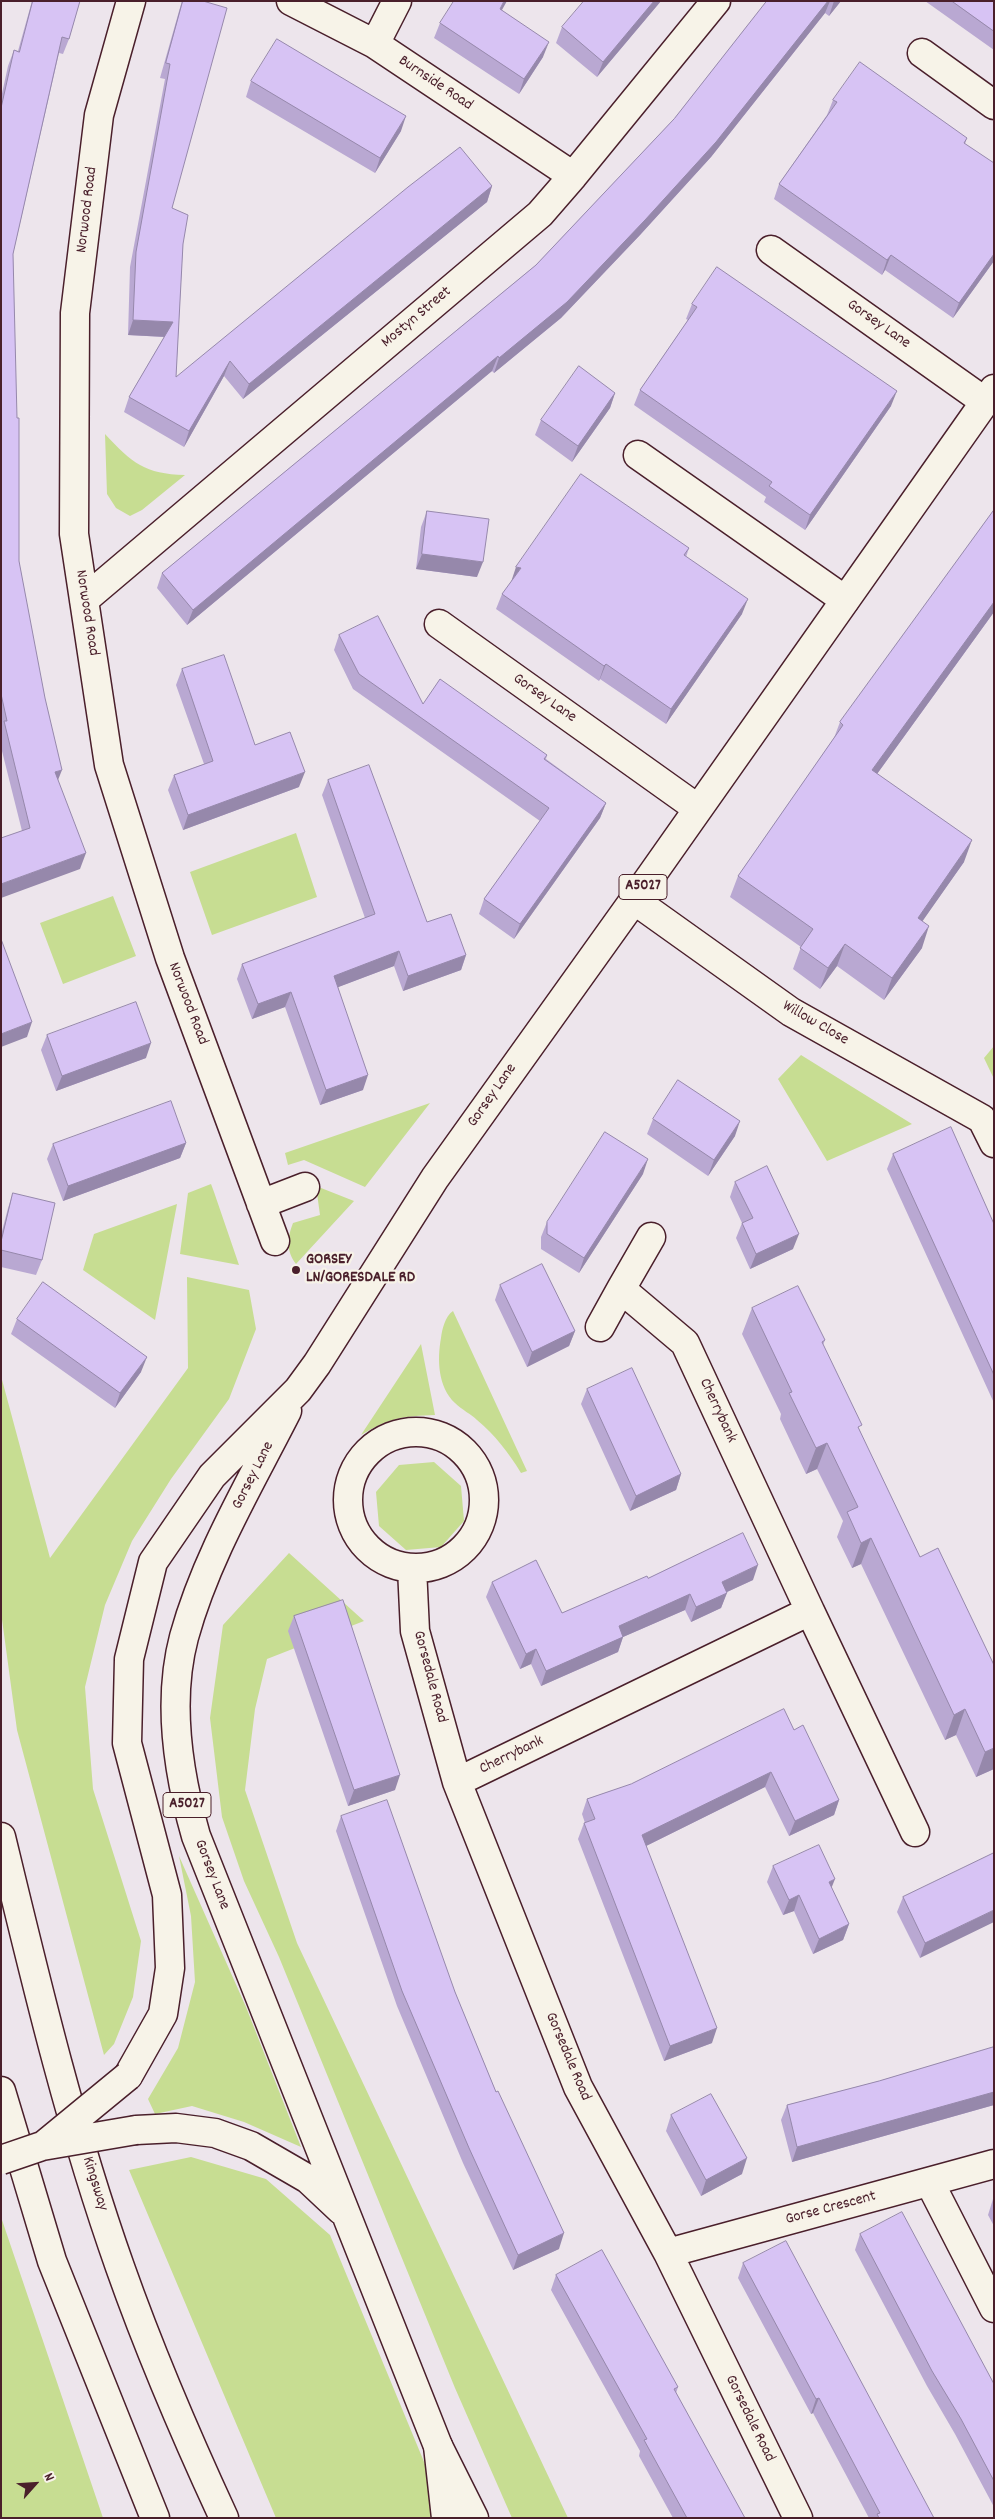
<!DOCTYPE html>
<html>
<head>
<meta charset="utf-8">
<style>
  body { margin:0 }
  #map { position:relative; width:995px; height:2519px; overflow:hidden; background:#ede5ec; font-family:Dekko,sans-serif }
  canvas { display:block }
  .frame { position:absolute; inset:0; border:2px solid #4a1f2b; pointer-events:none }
  .north { position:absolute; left:10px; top:2459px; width:50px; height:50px; -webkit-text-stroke:4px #f7f3e8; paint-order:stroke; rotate:64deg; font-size:14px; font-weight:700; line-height:20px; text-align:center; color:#4a1f2b }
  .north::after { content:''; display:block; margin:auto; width:18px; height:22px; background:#4a1f2b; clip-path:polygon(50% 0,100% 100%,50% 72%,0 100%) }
</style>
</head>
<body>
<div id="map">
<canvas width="995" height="2519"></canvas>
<div class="frame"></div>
<div class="north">N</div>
</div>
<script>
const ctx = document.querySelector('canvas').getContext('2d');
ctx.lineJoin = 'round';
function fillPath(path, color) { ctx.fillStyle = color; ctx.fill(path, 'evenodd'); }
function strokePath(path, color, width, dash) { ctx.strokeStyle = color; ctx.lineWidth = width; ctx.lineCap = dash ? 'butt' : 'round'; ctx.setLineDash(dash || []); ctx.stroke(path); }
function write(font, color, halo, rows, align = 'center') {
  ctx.font = font + ' Dekko,sans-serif'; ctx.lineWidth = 4.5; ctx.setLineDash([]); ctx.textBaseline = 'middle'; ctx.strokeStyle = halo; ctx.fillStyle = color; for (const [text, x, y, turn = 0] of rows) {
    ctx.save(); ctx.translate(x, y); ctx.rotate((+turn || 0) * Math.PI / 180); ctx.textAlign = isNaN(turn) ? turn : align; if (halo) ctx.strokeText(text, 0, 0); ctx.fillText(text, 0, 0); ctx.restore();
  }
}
fillPath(new Path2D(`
  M 105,434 C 132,463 145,474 185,475 L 142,510 L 130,516 L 116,508 L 107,494 Z
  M 296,833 L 317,897 L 212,935 L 190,872 Z
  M 113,896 L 136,956 L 63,984 L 40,923 Z
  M 994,1046 L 994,1079 L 984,1058 Z
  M 801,1055 L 912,1124 L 827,1161 L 778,1079 Z
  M 430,1103 L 365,1187 L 304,1160 L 288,1165 L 285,1153 Z
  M 211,1184 L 214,1192 L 239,1265 L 180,1254 L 188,1193 Z
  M 316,1186 L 354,1201 L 296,1264 C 286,1250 287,1239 293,1223 L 320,1215 Z
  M 177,1204 L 155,1320 L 83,1270 L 94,1234 Z
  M 187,1277 L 249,1290 L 256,1329 L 229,1399 L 171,1479 L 132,1541 L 105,1605 L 85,1687 L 93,1789 L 141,1941 L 133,1997 L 114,2044 L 104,2055 L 17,1730 L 1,1612 L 1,1376 L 50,1558 L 188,1368 Z
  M 453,1311 L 527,1471 L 521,1473 C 509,1453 495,1435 477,1420 C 471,1414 462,1410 455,1403 C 438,1387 437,1360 441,1338 C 442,1330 445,1316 453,1311 Z
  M 421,1344 L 435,1415 C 403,1416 389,1418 361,1435 Z
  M 434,1462 L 461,1486 L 464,1521 L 441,1547 L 406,1550 L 379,1526 L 376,1492 L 399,1465 Z
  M 289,1553 L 364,1621 L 267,1659 L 255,1709 L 245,1790 L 297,1943 L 568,2518 L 512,2518 L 455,2388 L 279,1957 L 244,1881 L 222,1817 L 210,1718 L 223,1625 Z
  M 179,1856 L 246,2007 L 301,2147 L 244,2122 L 192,2106 L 155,2114 L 148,2099 L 178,2048 L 195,1982 L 191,1916 Z
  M 191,2157 L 266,2179 L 330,2235 L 427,2469 L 435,2518 L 276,2518 L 129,2170 Z
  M 1,2217 L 101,2512 L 103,2518 L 1,2518 Z`), '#c7dd92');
const minor = new Path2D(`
  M 131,1 L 99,115 L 75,313 L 74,534 L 109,765 L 170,958 L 275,1241
  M 291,1 L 375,44 L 573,176
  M 375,44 L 397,1
  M 922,53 L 994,105
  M 771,250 L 984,401
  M 638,455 L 845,600
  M 84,600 L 540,214 L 573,176 L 716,1
  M 439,624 L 697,808
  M 634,900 L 791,1012 L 982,1119 L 994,1143
  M 261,1204 L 305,1187
  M 651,1237 L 621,1289 L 685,1343 L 810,1611
  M 600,1327 L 621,1289
  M348 1500a68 68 0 1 1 136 0a68 68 0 1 1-136 0Z
  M 412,1568 L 415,1631 L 457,1782 L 578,2087 L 668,2253 L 798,2518
  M 457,1782 L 810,1611 L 915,1832
  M 930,2183 L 994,2308
  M 668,2253 L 994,2164`);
const major = new Path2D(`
  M 287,1411 C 250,1484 206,1557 184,1637 C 167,1701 178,1773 196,1836 L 438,2446 L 446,2518
  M 128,2076 L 163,2014 L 170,1968 L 167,1895 L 127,1743 L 129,1659 L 153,1562 L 212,1476 L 298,1390 L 317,1364 L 435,1178 L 634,900 L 994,389
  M 136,2130 L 176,2128 L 215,2133 L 251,2146 L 308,2179 L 341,2210`);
const highway = new Path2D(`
  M 1,1837 C 36,1982 70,2126 120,2267 C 150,2352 186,2436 224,2518
  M 1,2091 L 52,2261 L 155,2518
  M 438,2446 L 474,2518`);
strokePath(minor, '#4a1f2b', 31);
strokePath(major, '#4a1f2b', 31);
strokePath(highway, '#4a1f2b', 31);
strokePath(minor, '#f7f3e8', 28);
strokePath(major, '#f7f3e8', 28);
strokePath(highway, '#f7f3e8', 28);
const majorBridge = new Path2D(`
  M 44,2145 L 128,2076
  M 1,2160 L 42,2146 L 136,2130`);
strokePath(majorBridge, '#4a1f2b', 31, []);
strokePath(majorBridge, '#f7f3e8', 28);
fillPath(new Path2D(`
  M 32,1 L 80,1 L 69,39 L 63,54 L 59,53 L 13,254 L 19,561 L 58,780 L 80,869 L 22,831 L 1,747 L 1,98 L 8,66 L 14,50 L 18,51 Z
  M 182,1 L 203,1 L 172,208 L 183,244 L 176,377 L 492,186 L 487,202 L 243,399 L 224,376 L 184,447 L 124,412 L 129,397 L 164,337 L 128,335 L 130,267 L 165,79 L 160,78 L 179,11 Z
  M 661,1 L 597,77 L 556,43 L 562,27 Z
  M 767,1 L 841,1 L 829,16 L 825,13 L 711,157 L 640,235 L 561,318 L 494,373 L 492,371 L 187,625 L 157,588 L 162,573 L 536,265 L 674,119 Z
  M 925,1 L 994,1 L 994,50 Z
  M 502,10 L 543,57 L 519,94 L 434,38 L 440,23 Z
  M 251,81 L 401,131 L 375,173 L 246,97 Z
  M 833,100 L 967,138 L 965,144 L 994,261 L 953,318 L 885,270 L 882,275 L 774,199 L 779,184 L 827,115 Z
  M 692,304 L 891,406 L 805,530 L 764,502 L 766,497 L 634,405 L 640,390 L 688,320 L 686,319 Z
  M 615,393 L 610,408 L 572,462 L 535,435 L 541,420 Z
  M 994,510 L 994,612 L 877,774 L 964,862 L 922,921 L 922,948 L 884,1000 L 837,966 L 820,989 L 793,969 L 801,947 L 730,897 L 738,876 L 834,738 L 840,722 Z
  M 427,511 L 477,577 L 416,569 L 421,527 Z
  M 689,548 L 686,557 L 742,614 L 666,724 L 600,679 L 599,681 L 496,609 L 502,594 Z
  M 339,635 L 423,704 L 547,755 L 546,759 L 606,803 L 600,818 L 514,939 L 479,914 L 484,899 L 540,821 L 353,689 L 334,650 Z
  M 182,669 L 255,745 L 299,787 L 183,830 L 168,790 L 174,775 L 204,764 L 176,685 Z
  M 328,780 L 427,922 L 466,955 L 461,970 L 403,991 L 394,966 L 338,987 L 363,1090 L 320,1105 L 285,1007 L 252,1019 L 237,979 L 242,964 L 365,918 L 322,795 Z
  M 47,1035 L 146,1058 L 56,1091 L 41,1050 Z
  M 653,1119 L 735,1136 L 708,1176 L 647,1134 Z
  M 186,1143 L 180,1158 L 63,1201 L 47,1159 L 53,1144 Z
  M 893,1154 L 994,1224 L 994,1403 L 887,1169 Z
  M 643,1174 L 579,1273 L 541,1249 L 541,1237 L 547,1222 Z
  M 735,1182 L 793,1249 L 750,1269 L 736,1238 L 742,1223 L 730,1197 Z
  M 13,1193 L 42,1260 L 36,1275 L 1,1267 L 1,1235 L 8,1208 Z
  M 500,1285 L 575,1331 L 569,1346 L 527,1367 L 495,1300 Z
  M 752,1308 L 825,1340 L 823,1345 L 860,1431 L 994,1769 L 976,1777 L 956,1735 L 945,1740 L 861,1564 L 852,1568 L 837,1537 L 843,1521 L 817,1469 L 806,1474 L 780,1419 L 781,1414 L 742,1334 Z
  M 17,1319 L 141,1372 L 115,1408 L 11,1334 Z
  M 587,1389 L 681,1474 L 676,1490 L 630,1511 L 581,1404 Z
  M 648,1578 L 753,1580 L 727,1592 L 721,1608 L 691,1622 L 685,1610 L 623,1637 L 618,1652 L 541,1686 L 531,1664 L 520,1669 L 486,1597 L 492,1582 L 562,1613 Z
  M 294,1616 L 395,1790 L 348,1806 L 288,1631 Z
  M 794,1730 L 839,1800 L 834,1815 L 789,1836 L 765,1787 L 646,1846 L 712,2043 L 664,2061 L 578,1839 L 584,1823 L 585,1823 L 582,1814 L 587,1799 Z
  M 341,1816 L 455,1992 L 496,2092 L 559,2249 L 513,2270 L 463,2163 L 397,2006 L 336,1831 Z
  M 994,1853 L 920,1958 L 897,1912 L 903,1897 Z
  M 773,1866 L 831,1887 L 849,1924 L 843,1940 L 813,1954 L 794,1911 L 783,1915 L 767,1882 Z
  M 994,2047 L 994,2105 L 792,2162 L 781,2120 L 787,2105 L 879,2081 Z
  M 671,2115 L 742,2174 L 701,2196 L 666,2131 Z
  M 993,2199 L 994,2199 L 994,2226 L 988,2215 Z
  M 860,2234 L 994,2384 L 994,2507 L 955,2434 L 927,2386 L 855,2250 Z
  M 743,2263 L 934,2518 L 869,2518 L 813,2413 L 811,2414 L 738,2278 Z
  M 556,2275 L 678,2387 L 676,2393 L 745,2518 L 673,2518 L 639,2456 L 640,2451 L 551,2290 Z`), '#b9a8d2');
fillPath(new Path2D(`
  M 504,1 L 507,1 L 494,24 L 500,9 Z
  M 654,1 L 661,1 L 597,77 L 603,62 Z
  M 828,1 L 830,1 L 825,13 L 711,157 L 640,235 L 561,318 L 494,373 L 499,358 Z
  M 834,1 L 841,1 L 829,16 Z
  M 549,42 L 543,57 L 519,94 L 524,79 Z
  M 406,116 L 401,131 L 375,173 L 380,158 Z
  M 492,186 L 487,202 L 243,399 L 249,384 Z
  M 994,254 L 994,261 L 953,318 L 959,303 Z
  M 891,255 L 885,270 L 882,275 L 887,260 Z
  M 133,320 L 173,322 L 167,337 L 128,335 Z
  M 498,356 L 492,371 L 187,625 L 193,610 Z
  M 230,361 L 224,376 L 184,447 L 189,431 Z
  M 897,391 L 891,406 L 805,530 L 810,515 Z
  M 615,393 L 610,408 L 572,462 L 578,446 Z
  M 422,554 L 483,562 L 477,577 L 416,569 Z
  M 516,567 L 521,568 L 511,582 Z
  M 748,599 L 742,614 L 666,724 L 671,709 Z
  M 994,602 L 994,612 L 864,792 L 872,770 Z
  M 606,664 L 600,679 L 599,681 L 604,666 Z
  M 62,770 L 56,785 L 55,772 Z
  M 305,772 L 299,787 L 183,830 L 188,815 Z
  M 606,803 L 600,818 L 514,939 L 520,924 Z
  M 972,840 L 964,862 L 910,939 L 918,918 Z
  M 86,853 L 80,869 L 1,898 L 1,884 Z
  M 929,926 L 922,948 L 884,1000 L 892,978 Z
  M 845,944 L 837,966 L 820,989 L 828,968 Z
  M 399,951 L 394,966 L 328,991 L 334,976 Z
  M 466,955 L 461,970 L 403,991 L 408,976 Z
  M 291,992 L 285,1007 L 252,1019 L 258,1004 Z
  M 32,1022 L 27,1037 L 1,1047 L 1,1034 Z
  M 151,1043 L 146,1058 L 56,1091 L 62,1076 Z
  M 368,1075 L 363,1090 L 320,1105 L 326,1090 Z
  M 740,1121 L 735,1136 L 708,1176 L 714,1160 Z
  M 186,1143 L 180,1158 L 63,1201 L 68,1186 Z
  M 648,1159 L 643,1174 L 579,1273 L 584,1258 Z
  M 799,1234 L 793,1249 L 750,1269 L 756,1254 Z
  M 575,1331 L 569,1346 L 527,1367 L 532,1352 Z
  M 147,1357 L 141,1372 L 115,1408 L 120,1393 Z
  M 827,1443 L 817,1469 L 806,1474 L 816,1448 Z
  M 681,1474 L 676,1490 L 630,1511 L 636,1496 Z
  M 871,1538 L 861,1564 L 852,1568 L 861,1543 Z
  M 758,1565 L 753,1580 L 716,1597 L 722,1582 Z
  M 727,1593 L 721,1608 L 691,1622 L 696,1607 Z
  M 690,1594 L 685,1610 L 623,1637 L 618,1652 L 541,1686 L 546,1671 L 619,1626 Z
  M 536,1649 L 531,1664 L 520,1669 L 526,1654 Z
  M 965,1709 L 956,1735 L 945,1740 L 954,1715 Z
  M 994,1748 L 994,1769 L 976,1777 L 985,1752 Z
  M 771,1772 L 765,1787 L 636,1851 L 642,1835 Z
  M 400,1775 L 395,1790 L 348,1806 L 354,1790 Z
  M 839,1800 L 834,1815 L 789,1836 L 795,1821 Z
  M 835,1879 L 829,1894 L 829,1882 Z
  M 799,1895 L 794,1911 L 783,1915 L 789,1900 Z
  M 994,1910 L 994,1922 L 920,1958 L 925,1943 Z
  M 849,1924 L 843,1940 L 813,1954 L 819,1939 Z
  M 717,2028 L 712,2043 L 664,2061 L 670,2046 Z
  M 994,2092 L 994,2105 L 792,2162 L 797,2147 Z
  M 747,2158 L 742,2174 L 701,2196 L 706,2180 Z
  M 564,2233 L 559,2249 L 513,2270 L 518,2255 Z
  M 819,2398 L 813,2413 L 811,2414 L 816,2399 Z`), '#9688ab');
const building = new Path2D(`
  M 33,1 L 80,1 L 69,39 L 62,37 L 13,254 L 17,418 L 19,418 L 19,561 L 45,698 L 62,770 L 55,772 L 86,853 L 1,884 L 1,838 L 30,828 L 4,721 L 7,721 L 1,694 L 1,108 L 14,50 L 19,52 Z
  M 183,1 L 203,1 L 227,8 L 172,208 L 188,215 L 183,244 L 176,377 L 408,187 L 460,147 L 492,186 L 249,384 L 230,361 L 189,431 L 129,397 L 173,322 L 133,320 L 136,252 L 170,64 L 166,63 Z
  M 454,1 L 504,1 L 500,9 L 549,42 L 524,79 L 440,23 Z
  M 584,1 L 654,1 L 603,62 L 562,27 Z
  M 767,1 L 828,1 L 716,142 L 645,220 L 567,302 L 499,358 L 498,356 L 193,610 L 162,573 L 536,265 L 674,119 Z
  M 952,1 L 994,1 L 994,31 Z
  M 277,39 L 406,116 L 380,158 L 251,81 Z
  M 860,62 L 967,138 L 964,143 L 994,163 L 994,254 L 959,303 L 891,255 L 887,260 L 779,184 L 837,102 L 833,100 Z
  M 717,267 L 897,391 L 810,515 L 769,486 L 772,482 L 640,390 L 697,307 L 692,304 Z
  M 579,366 L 615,393 L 578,446 L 541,420 Z
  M 581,474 L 689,548 L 684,555 L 748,599 L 671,709 L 606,664 L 604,666 L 502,594 L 521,568 L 516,567 Z
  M 994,510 L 994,602 L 872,770 L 972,840 L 918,918 L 929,926 L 892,978 L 845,944 L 828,968 L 800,948 L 813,929 L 738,876 L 843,725 L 840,722 Z
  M 427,511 L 489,519 L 483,562 L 422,554 Z
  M 378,616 L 423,704 L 440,679 L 547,755 L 544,759 L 606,803 L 520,924 L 484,899 L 549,808 L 359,674 L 339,635 Z
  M 224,655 L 255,745 L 290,732 L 305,772 L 188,815 L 174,775 L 213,761 L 182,669 Z
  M 369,765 L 427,922 L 451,914 L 466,955 L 408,976 L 399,951 L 334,976 L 368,1075 L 326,1090 L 291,992 L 258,1004 L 242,964 L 375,914 L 328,780 Z
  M 1,939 L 32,1022 L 1,1034 Z
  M 136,1002 L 151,1043 L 62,1076 L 47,1035 Z
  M 678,1080 L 740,1121 L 714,1160 L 653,1119 Z
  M 171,1101 L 186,1143 L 68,1186 L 53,1144 Z
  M 951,1127 L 994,1224 L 994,1375 L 893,1154 Z
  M 605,1132 L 648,1159 L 584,1258 L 547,1234 L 547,1222 Z
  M 767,1166 L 799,1234 L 756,1254 L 742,1223 L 753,1218 L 735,1182 Z
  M 13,1193 L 55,1203 L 42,1260 L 1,1250 L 1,1242 Z
  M 542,1264 L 575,1331 L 532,1352 L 500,1285 Z
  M 43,1282 L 147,1357 L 120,1393 L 17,1319 Z
  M 798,1286 L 825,1340 L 822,1342 L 862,1425 L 858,1427 L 920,1557 L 938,1548 L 994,1665 L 994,1748 L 985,1752 L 965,1709 L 954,1715 L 871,1538 L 861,1543 L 847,1512 L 858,1507 L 827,1443 L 816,1448 L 789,1393 L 792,1392 L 752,1308 Z
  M 632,1368 L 681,1474 L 636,1496 L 587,1389 Z
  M 743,1533 L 758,1565 L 722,1582 L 727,1593 L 696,1607 L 690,1594 L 619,1626 L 623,1637 L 546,1671 L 536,1649 L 526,1654 L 492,1582 L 536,1560 L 562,1613 L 647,1576 L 648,1578 Z
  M 343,1600 L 400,1775 L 354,1790 L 294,1616 Z
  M 784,1709 L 794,1730 L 803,1725 L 839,1800 L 795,1821 L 771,1772 L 642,1835 L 717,2028 L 670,2046 L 584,1823 L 595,1819 L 587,1799 L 631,1784 Z
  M 387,1800 L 455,1992 L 496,2092 L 498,2091 L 564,2233 L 518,2255 L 469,2148 L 402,1991 L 341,1816 Z
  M 819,1845 L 835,1879 L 829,1882 L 849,1924 L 819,1939 L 799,1895 L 789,1900 L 773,1866 Z
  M 994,1853 L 994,1910 L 925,1943 L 903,1897 Z
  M 994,2047 L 994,2092 L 797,2147 L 787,2105 L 879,2081 Z
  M 711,2094 L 747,2158 L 706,2180 L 671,2115 Z
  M 902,2212 L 994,2384 L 994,2481 L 961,2419 L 932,2371 L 860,2234 Z
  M 786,2241 L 934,2518 L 879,2518 L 877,2514 L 880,2513 L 819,2398 L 816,2399 L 743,2263 Z
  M 602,2250 L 678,2387 L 674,2389 L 745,2518 L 687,2518 L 644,2440 L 647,2439 L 556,2275 Z`);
fillPath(building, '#d7c3f4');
strokePath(building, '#9688ab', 1);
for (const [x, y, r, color] of [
  [296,1270,5,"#4a1f2b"]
]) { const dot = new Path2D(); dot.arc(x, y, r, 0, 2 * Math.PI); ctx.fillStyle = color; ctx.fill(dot); strokePath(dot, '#f7f3e8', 2); }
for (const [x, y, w] of [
  [643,887,48],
  [187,1805,48]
]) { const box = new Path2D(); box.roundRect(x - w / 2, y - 12.5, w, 25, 4); ctx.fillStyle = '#f7f3e8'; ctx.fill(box); strokePath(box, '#4a1f2b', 1); }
write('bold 15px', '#4a1f2b', null, [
  ["A5027",643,887],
  ["A5027",187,1805]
]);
write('16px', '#4a1f2b', '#f7f3e8', [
  ["Burnside Road",435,84,34],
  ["Norwood Road",88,210,-83],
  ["Mostyn Street",417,318,-40],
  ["Gorsey Lane",878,325,35],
  ["Norwood Road",86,613,81],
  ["Gorsey Lane",544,699,35],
  ["Norwood Road",187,1004,69],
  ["Willow Close",815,1024,30],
  ["Gorsey Lane",493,1096,-55],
  ["Cherrybank",717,1411,65],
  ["Gorsey Lane",254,1476,-63],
  ["Gorsedale Road",429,1677,75],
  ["Cherrybank",512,1756,-26],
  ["Gorsey Lane",211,1875,69],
  ["Gorsedale Road",567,2057,67],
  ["Kingsway",94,2184,73],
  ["Gorse Crescent",831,2209,-15],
  ["Gorsedale Road",749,2419,64]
]);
write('bold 16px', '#4a1f2b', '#f7f3e8', [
  ["GORSEY",306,1261],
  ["LN/GORESDALE RD",306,1279]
], 'left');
</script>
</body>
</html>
